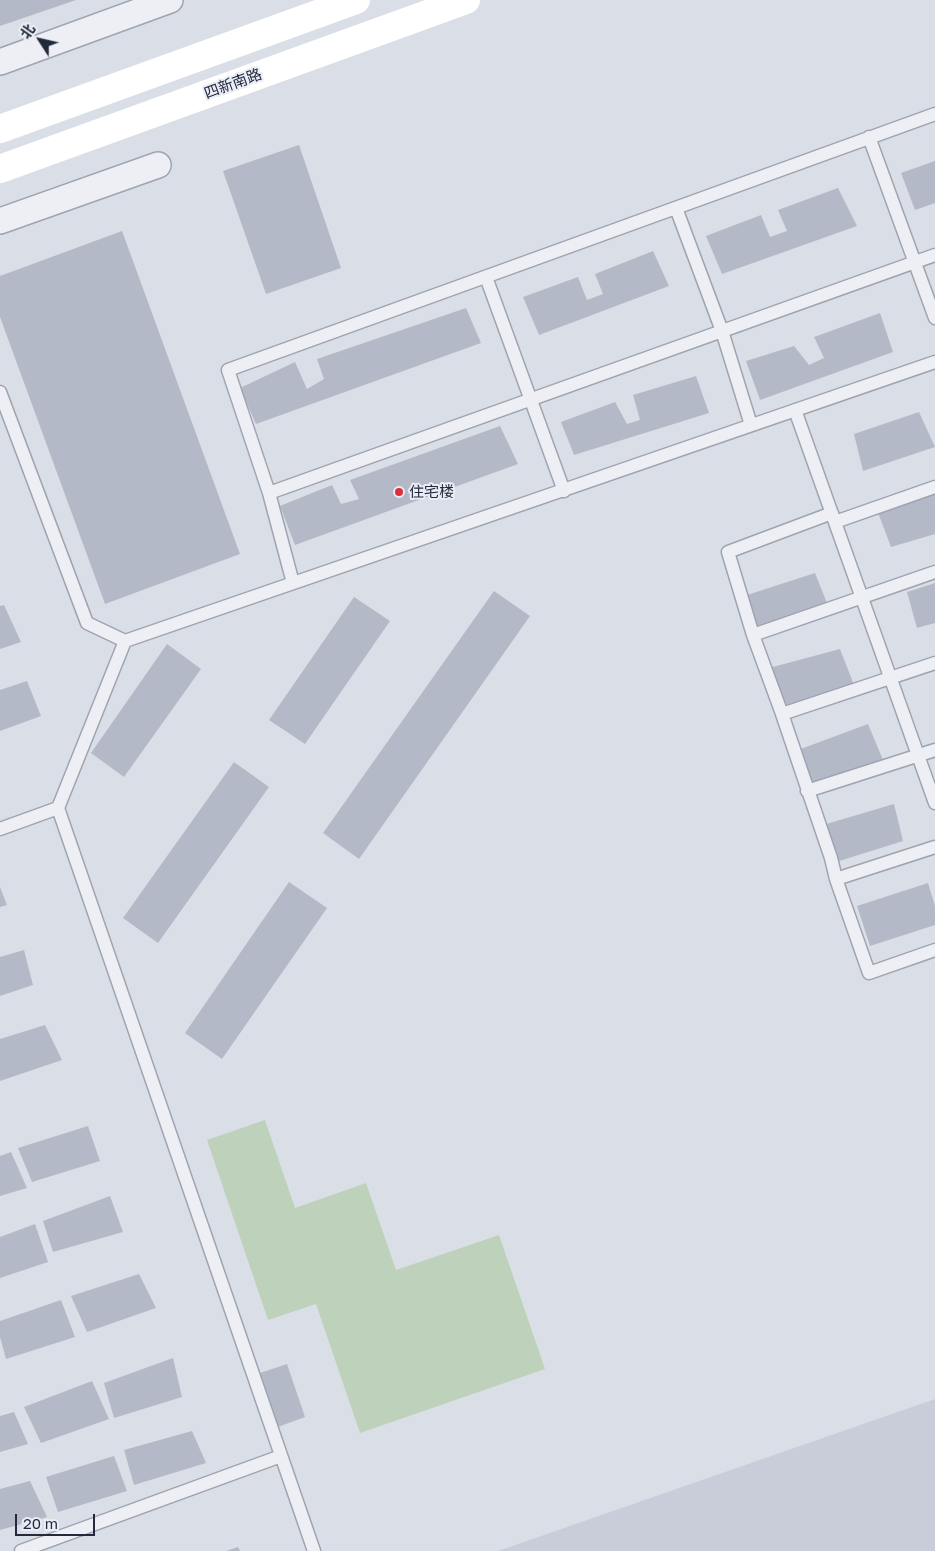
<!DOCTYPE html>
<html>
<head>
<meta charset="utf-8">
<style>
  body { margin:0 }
  #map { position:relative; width:935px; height:1551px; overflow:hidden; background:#dadee7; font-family:"Golos Text","Noto Sans SC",sans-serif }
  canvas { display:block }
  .north { position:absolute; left:15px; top:15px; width:50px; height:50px; -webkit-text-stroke:4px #eaedf5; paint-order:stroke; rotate:305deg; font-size:14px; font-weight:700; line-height:20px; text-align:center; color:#232a3e }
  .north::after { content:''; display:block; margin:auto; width:18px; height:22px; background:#232a3e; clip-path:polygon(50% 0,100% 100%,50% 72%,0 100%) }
  .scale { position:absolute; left:15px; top:1514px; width:80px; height:22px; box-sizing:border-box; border:2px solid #232a3e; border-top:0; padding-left:6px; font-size:15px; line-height:18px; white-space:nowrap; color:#232a3e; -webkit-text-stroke:4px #eaedf5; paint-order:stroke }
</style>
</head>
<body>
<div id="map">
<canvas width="935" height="1551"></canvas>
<div class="north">北</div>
<div class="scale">20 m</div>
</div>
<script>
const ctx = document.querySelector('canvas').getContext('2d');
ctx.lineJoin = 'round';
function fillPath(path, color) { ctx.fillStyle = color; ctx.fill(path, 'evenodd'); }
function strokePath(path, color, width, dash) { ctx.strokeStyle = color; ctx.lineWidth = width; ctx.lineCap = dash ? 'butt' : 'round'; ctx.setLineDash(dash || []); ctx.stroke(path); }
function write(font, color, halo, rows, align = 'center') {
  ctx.font = font + ' "Golos Text","Noto Sans SC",sans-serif'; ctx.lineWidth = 4; ctx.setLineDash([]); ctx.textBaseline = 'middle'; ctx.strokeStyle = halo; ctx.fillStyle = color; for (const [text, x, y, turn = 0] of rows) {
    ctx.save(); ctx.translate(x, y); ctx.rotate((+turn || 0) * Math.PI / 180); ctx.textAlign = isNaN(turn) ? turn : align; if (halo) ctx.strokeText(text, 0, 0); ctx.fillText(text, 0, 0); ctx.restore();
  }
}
fillPath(new Path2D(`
  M 935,1399 L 935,1551 L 498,1551 Z`), '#c8cdd9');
fillPath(new Path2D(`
  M 265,1120 L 295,1208 L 366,1183 L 396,1270 L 499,1235 L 545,1369 L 360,1433 L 316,1304 L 268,1320 L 207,1140 Z`), '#bed2bb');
fillPath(new Path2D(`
  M 0,0 L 76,0 L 0,26 Z
  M 299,145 L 341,268 L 266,294 L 223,171 Z
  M 935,161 L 935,203 L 915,210 L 901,173 Z
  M 838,188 L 857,226 L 722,274 L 706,236 L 761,215 L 770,237 L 787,231 L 778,210 Z
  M 122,231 L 240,554 L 105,604 L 0,317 L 0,276 Z
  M 653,251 L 669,286 L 539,335 L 523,297 L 578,277 L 587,300 L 603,294 L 595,274 Z
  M 466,308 L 481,343 L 256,424 L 240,388 L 295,362 L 307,389 L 324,379 L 317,359 Z
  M 880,313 L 893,352 L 760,400 L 746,361 L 794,346 L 809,365 L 824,358 L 814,337 Z
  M 696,376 L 709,413 L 574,455 L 561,422 L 615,402 L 627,424 L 640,420 L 633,395 Z
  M 919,412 L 935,447 L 863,471 L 854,434 Z
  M 500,426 L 518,464 L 295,545 L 280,506 L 332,485 L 341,504 L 359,499 L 350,480 Z
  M 935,493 L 935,534 L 891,547 L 877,510 Z
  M 815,573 L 829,608 L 756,631 L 744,596 Z
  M 935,583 L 935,623 L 917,628 L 907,592 Z
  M 494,591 L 530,616 L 359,859 L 323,833 Z
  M 354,597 L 390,621 L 305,744 L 269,720 Z
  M 4,605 L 21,642 L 0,649 L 0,606 Z
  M 167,644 L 201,669 L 124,777 L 91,753 Z
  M 840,649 L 854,685 L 783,707 L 769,668 Z
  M 27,681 L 41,716 L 0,731 L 0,690 Z
  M 868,724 L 883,760 L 808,784 L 798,750 Z
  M 234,762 L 269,787 L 158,943 L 123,918 Z
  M 894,804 L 903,841 L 833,863 L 823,825 Z
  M 289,882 L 327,908 L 222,1059 L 185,1033 Z
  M 928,883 L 935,906 L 935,925 L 870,946 L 857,906 Z
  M 0,887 L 7,905 L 0,907 Z
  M 24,950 L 33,985 L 0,996 L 0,957 Z
  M 45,1025 L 62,1060 L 0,1081 L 0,1039 Z
  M 88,1126 L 100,1161 L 32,1182 L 18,1148 Z
  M 11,1152 L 27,1188 L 0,1196 L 0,1156 Z
  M 110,1196 L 123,1232 L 53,1252 L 43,1221 Z
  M 35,1224 L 48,1262 L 0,1278 L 0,1237 Z
  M 139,1274 L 156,1308 L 87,1332 L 71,1296 Z
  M 61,1300 L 75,1337 L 6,1359 L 0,1337 L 0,1321 Z
  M 173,1358 L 182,1397 L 114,1418 L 104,1383 Z
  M 287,1364 L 305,1417 L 275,1428 L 257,1374 Z
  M 92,1381 L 109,1419 L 41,1443 L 24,1407 Z
  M 14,1412 L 28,1444 L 0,1452 L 0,1416 Z
  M 192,1431 L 206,1463 L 134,1485 L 124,1450 Z
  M 114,1456 L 127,1491 L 58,1512 L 46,1477 Z
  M 30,1481 L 47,1517 L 0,1530 L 0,1489 Z
  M 238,1547 L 240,1551 L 226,1551 Z`), '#b4b9c7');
const service = new Path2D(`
  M 869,137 L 935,318
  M 676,208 L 722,331 L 751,425
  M 486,277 L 564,491
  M 0,392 L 87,623 L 125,641
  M 795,410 L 935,803
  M 269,493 L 935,255
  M 832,513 L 728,552 L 753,635 L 782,714 L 831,858 L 836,879 L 869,973 L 935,950
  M 835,522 L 935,487
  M 293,583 L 269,493 L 228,370 L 935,114
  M 753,635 L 935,572
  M 782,714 L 935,663
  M 807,791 L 935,750
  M 0,829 L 58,808
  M 836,879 L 935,847
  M 21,1551 L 281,1456
  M 314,1551 L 58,808 L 125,641 L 935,362`);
const minor = new Path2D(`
  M 0,62 L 170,0
  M 0,221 L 158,165`);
strokePath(service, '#9fa4b1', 15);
strokePath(minor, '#9fa4b1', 28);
strokePath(service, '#edeff5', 12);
strokePath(minor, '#edeff5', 25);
strokePath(new Path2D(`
  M 0,129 L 356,0
  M 0,169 L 466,0`), '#fff', 28);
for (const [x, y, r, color] of [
  [399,492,5,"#db3037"]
]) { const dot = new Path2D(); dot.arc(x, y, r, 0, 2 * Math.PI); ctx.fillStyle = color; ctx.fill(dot); strokePath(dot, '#eaedf5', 2); }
write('15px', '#232a3e', '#eaedf5', [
  ["四新南路",233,84,-20]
]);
write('15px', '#232a3e', '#eaedf5', [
  ["住宅楼",409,492]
], 'left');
</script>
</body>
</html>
